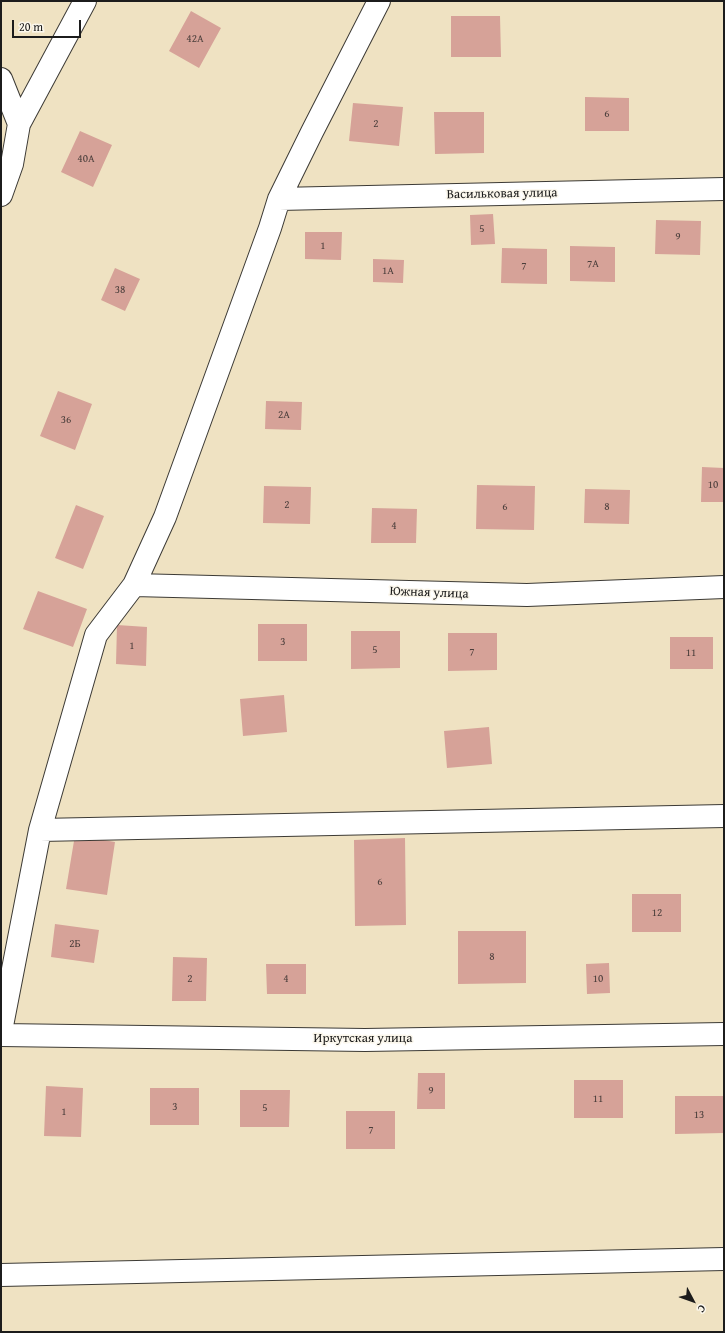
<!DOCTYPE html>
<html>
<head>
<meta charset="utf-8">
<style>
  body { margin:0 }
  #map { position:relative; width:725px; height:1333px; overflow:hidden; background:#efe2c2; font-family:"Gentium Book Plus",serif }
  canvas { display:block }
  .frame { position:absolute; inset:0; border:2px solid #1c1c1c; pointer-events:none }
  .north { position:absolute; left:673px; top:1281px; width:40px; height:40px; -webkit-text-stroke:3px #fbf7ec; paint-order:stroke; rotate:131deg; font-size:11px; font-weight:700; line-height:16px; text-align:center; color:#1c1c1c }
  .north::after { content:''; display:block; margin:auto; width:14px; height:18px; background:#1c1c1c; clip-path:polygon(50% 0,100% 100%,50% 72%,0 100%) }
  .scale { position:absolute; left:12px; top:20px; width:69px; height:18px; box-sizing:border-box; border:2px solid #1c1c1c; border-top:0; padding-left:5px; font-size:12px; line-height:14px; white-space:nowrap; color:#1c1c1c; -webkit-text-stroke:3px #fbf7ec; paint-order:stroke }
</style>
</head>
<body>
<div id="map">
<canvas width="725" height="1333"></canvas>
<div class="frame"></div>
<div class="north">С</div>
<div class="scale">20 m</div>
</div>
<script>
const ctx = document.querySelector('canvas').getContext('2d');
ctx.lineJoin = 'round';
function fillPath(path, color) { ctx.fillStyle = color; ctx.fill(path, 'evenodd'); }
function strokePath(path, color, width, dash) { ctx.strokeStyle = color; ctx.lineWidth = width; ctx.lineCap = dash ? 'butt' : 'round'; ctx.setLineDash(dash || []); ctx.stroke(path); }
function write(font, color, halo, rows, align = 'center') {
  ctx.font = font + ' "Gentium Book Plus",serif'; ctx.lineWidth = 3; ctx.setLineDash([]); ctx.textBaseline = 'middle'; ctx.strokeStyle = halo; ctx.fillStyle = color; for (const [text, x, y, turn = 0] of rows) {
    ctx.save(); ctx.translate(x, y); ctx.rotate((+turn || 0) * Math.PI / 180); ctx.textAlign = isNaN(turn) ? turn : align; if (halo) ctx.strokeText(text, 0, 0); ctx.fillText(text, 0, 0); ctx.restore();
  }
}
fillPath(new Path2D(`
  M 191,11 L 221,28 L 199,68 L 169,51 Z
  M 451,16 L 500,16 L 501,57 L 451,57 Z
  M 585,97 L 629,98 L 629,131 L 585,131 Z
  M 353,103 L 403,107 L 399,146 L 349,141 Z
  M 434,112 L 484,112 L 484,153 L 435,154 Z
  M 80,131 L 112,145 L 93,187 L 61,172 Z
  M 493,214 L 495,244 L 471,245 L 470,215 Z
  M 656,220 L 701,221 L 700,255 L 655,254 Z
  M 305,232 L 342,232 L 341,260 L 305,259 Z
  M 570,246 L 615,247 L 615,282 L 570,281 Z
  M 502,248 L 547,249 L 547,284 L 501,283 Z
  M 373,259 L 404,260 L 403,283 L 373,282 Z
  M 115,268 L 140,279 L 125,311 L 101,300 Z
  M 58,391 L 92,404 L 75,450 L 40,436 Z
  M 266,401 L 302,402 L 301,430 L 265,429 Z
  M 702,467 L 724,468 L 724,502 L 701,502 Z
  M 477,485 L 535,486 L 534,530 L 476,529 Z
  M 264,486 L 311,487 L 310,524 L 263,523 Z
  M 585,489 L 630,490 L 629,524 L 584,523 Z
  M 76,505 L 104,516 L 83,569 L 55,558 Z
  M 372,508 L 417,509 L 416,543 L 371,543 Z
  M 38,591 L 87,609 L 73,647 L 23,629 Z
  M 258,624 L 307,624 L 307,661 L 258,661 Z
  M 117,625 L 147,627 L 146,666 L 116,664 Z
  M 351,631 L 400,631 L 400,668 L 351,669 Z
  M 448,633 L 497,633 L 497,670 L 448,671 Z
  M 670,637 L 713,637 L 713,669 L 670,669 Z
  M 284,695 L 287,732 L 243,736 L 240,699 Z
  M 489,727 L 492,764 L 447,768 L 444,731 Z
  M 75,835 L 115,842 L 107,895 L 66,889 Z
  M 405,838 L 406,925 L 355,926 L 354,840 Z
  M 632,894 L 681,894 L 681,932 L 632,932 Z
  M 55,924 L 99,930 L 94,963 L 51,957 Z
  M 458,931 L 526,931 L 526,983 L 458,984 Z
  M 173,957 L 207,958 L 206,1001 L 172,1001 Z
  M 609,963 L 610,993 L 587,994 L 586,964 Z
  M 266,964 L 306,964 L 306,994 L 267,994 Z
  M 418,1073 L 445,1073 L 445,1109 L 417,1109 Z
  M 574,1080 L 623,1080 L 623,1118 L 574,1118 Z
  M 46,1086 L 83,1088 L 81,1137 L 44,1136 Z
  M 150,1088 L 199,1088 L 199,1125 L 150,1125 Z
  M 240,1090 L 290,1090 L 289,1127 L 240,1127 Z
  M 675,1096 L 724,1096 L 724,1133 L 675,1134 Z
  M 346,1111 L 395,1111 L 395,1149 L 346,1149 Z`), '#d6a298');
const minor = new Path2D(`
  M 1,79 L 19,124
  M 1,195 L 12,164 L 19,124 L 85,1
  M 279,199 L 724,189
  M 134,585 L 527,595 L 724,587
  M 40,830 L 724,816
  M 1,1031 L 40,830 L 96,635 L 134,585 L 165,517 L 270,228 L 279,199 L 312,132 L 379,1
  M 1,1035 L 365,1040 L 724,1034
  M 1,1275 L 724,1259`);
strokePath(minor, '#3c3a35', 24);
strokePath(minor, '#fff', 22);
write('11px', '#4a3e3b', null, [
  ["42А",195,39],
  ["6",607,114],
  ["2",376,124],
  ["40А",86,159],
  ["5",482,229],
  ["9",678,237],
  ["1",323,246],
  ["7А",593,264],
  ["7",524,266],
  ["1А",388,271],
  ["38",120,290],
  ["2А",284,415],
  ["36",66,420],
  ["10",713,485],
  ["2",287,505],
  ["6",505,507],
  ["8",607,507],
  ["4",394,526],
  ["3",283,642],
  ["1",132,646],
  ["5",375,650],
  ["7",472,652],
  ["11",691,653],
  ["6",380,882],
  ["12",657,913],
  ["2Б",75,944],
  ["8",492,957],
  ["2",190,979],
  ["4",286,979],
  ["10",598,979],
  ["9",431,1091],
  ["11",598,1099],
  ["3",175,1107],
  ["5",265,1108],
  ["1",64,1112],
  ["13",699,1115],
  ["7",371,1130]
]);
write('13px', '#1c1c1c', '#fbf7ec', [
  ["Васильковая улица",502,194,-1],
  ["Южная улица",429,593,2],
  ["Иркутская улица",363,1039]
]);
</script>
</body>
</html>
